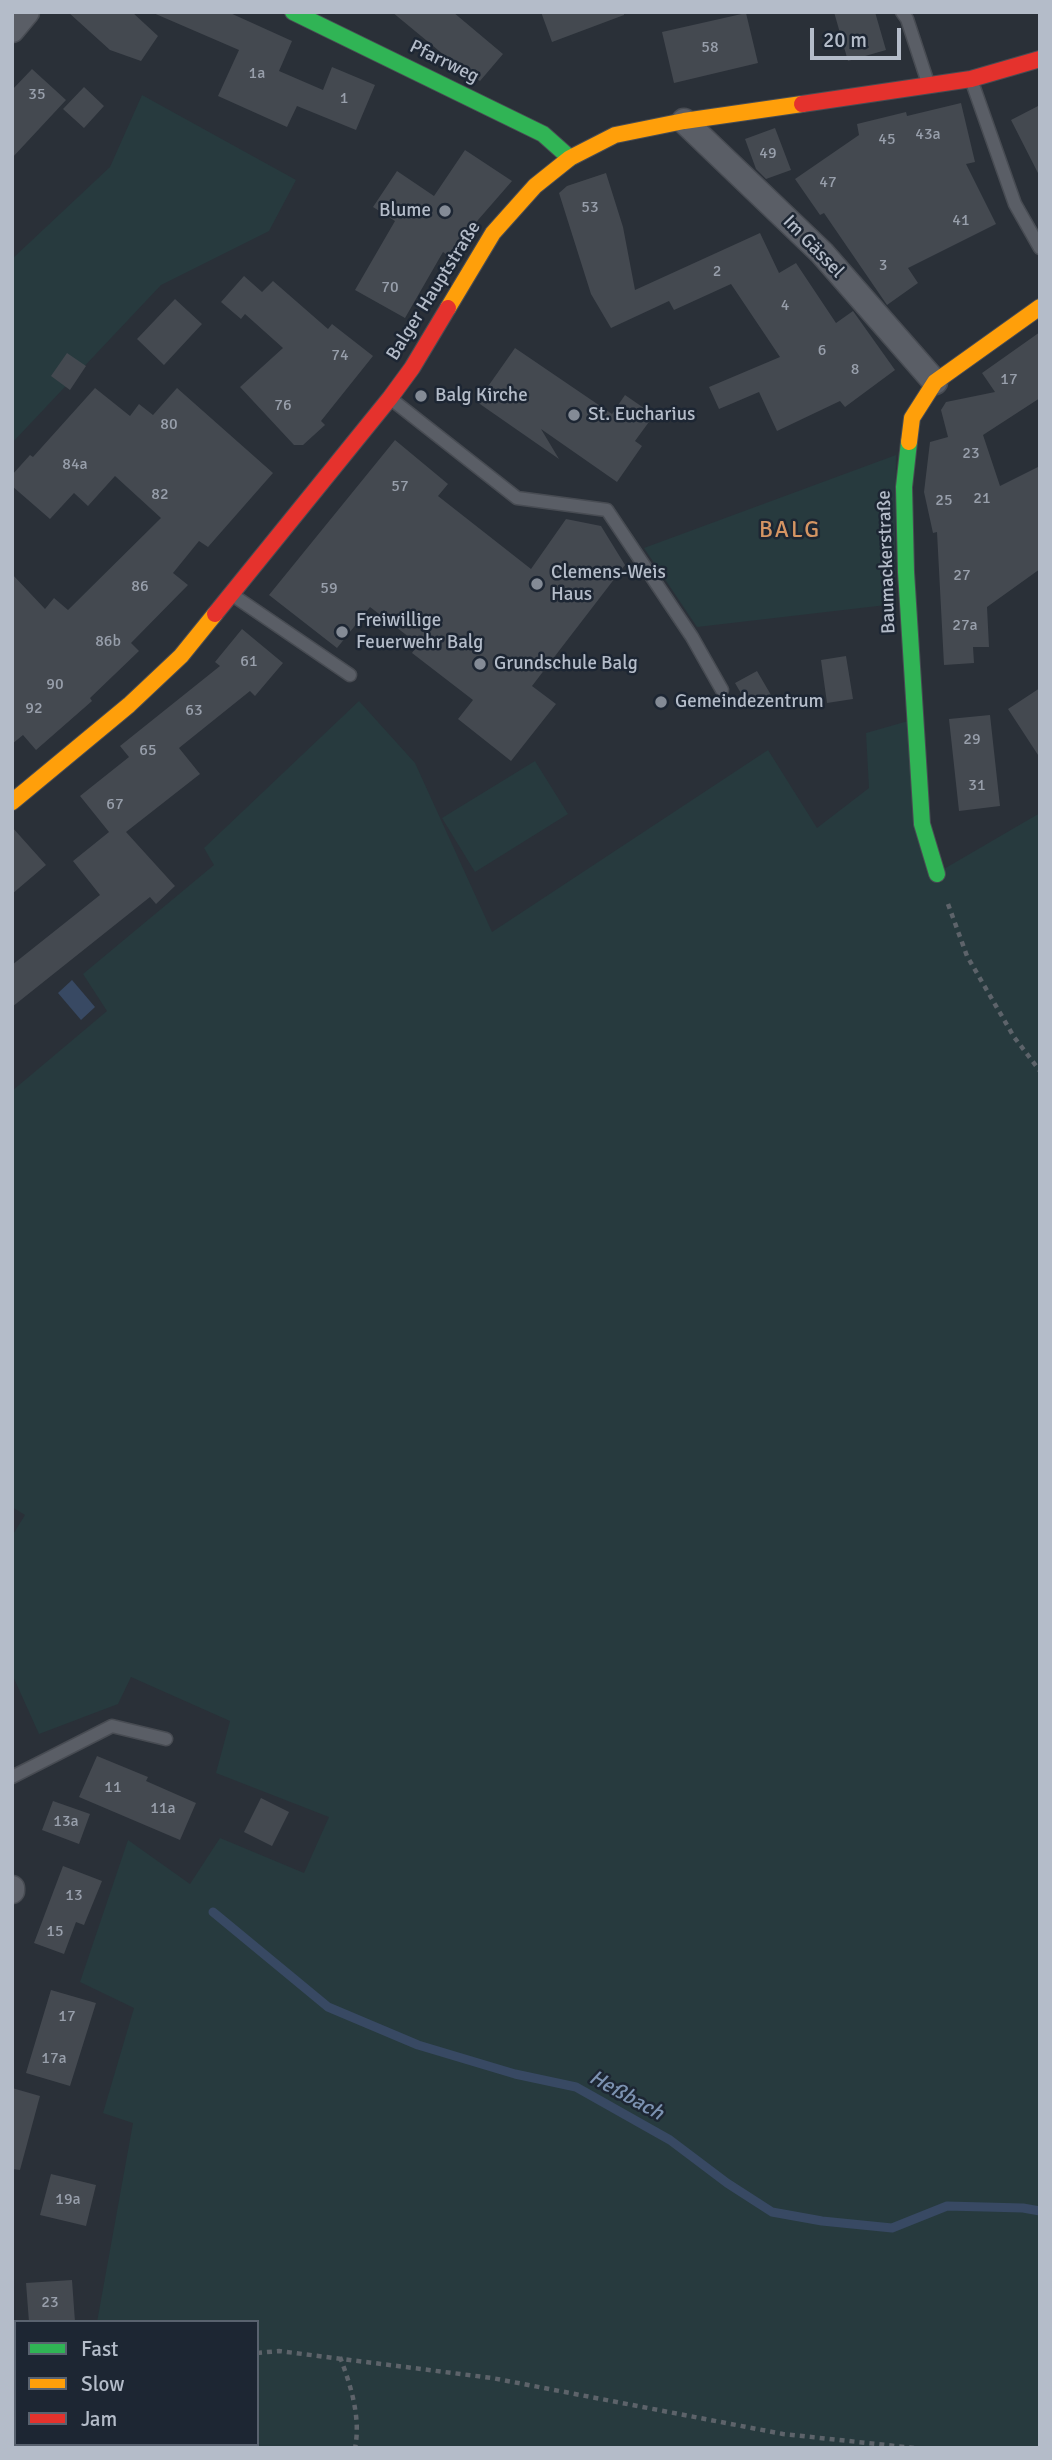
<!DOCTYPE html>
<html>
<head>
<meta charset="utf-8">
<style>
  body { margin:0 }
  #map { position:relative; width:1052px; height:2460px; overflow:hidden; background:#2a3038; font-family:Signika,sans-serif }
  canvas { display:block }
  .frame { position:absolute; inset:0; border:14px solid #b4bcc9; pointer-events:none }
  .legend { position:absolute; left:14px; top:2320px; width:245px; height:126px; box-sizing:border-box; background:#1d2633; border:2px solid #59626f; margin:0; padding:9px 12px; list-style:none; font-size:21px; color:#b4bcc9 }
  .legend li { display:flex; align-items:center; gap:14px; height:35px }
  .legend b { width:35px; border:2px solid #59626f }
  .scale { position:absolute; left:810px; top:28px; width:91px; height:32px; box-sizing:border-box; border:4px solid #b4bcc9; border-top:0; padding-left:9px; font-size:21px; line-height:24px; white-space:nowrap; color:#b4bcc9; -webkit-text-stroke:5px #1d2633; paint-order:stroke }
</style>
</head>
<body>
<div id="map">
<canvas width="1052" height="2460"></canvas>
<div class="frame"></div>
<ul class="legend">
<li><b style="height:9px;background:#30b455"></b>Fast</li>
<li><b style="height:9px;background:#ff9f0a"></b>Slow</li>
<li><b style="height:9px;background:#e5322d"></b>Jam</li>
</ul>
<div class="scale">20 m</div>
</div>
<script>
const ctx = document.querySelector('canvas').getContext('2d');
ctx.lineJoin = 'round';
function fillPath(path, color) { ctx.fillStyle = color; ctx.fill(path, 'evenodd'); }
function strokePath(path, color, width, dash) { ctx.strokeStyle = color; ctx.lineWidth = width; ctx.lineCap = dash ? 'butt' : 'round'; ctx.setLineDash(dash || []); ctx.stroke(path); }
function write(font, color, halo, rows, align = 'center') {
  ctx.font = font + ' Signika,sans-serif'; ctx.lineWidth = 5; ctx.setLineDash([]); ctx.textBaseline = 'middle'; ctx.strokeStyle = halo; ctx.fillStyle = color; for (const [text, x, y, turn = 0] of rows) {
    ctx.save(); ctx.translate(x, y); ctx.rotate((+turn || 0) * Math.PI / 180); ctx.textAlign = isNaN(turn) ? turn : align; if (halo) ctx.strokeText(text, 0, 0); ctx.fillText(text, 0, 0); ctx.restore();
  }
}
fillPath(new Path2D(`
  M 142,95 L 296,180 L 269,231 L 161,285 L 12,443 L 12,259 L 110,167 Z
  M 896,455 L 895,604 L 697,627 L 644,548 Z
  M 359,701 L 415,763 L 492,932 L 768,750 L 817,828 L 869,788 L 866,733 L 915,719 L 937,873 L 1040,813 L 1040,2448 L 12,2448 L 12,2388 L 16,2388 L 16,2444 L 257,2444 L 257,2322 L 97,2322 L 133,2123 L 103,2113 L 134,2008 L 80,1982 L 128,1840 L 190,1884 L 220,1838 L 304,1873 L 329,1817 L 216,1773 L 230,1721 L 131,1677 L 118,1704 L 39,1734 L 12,1674 L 12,1536 L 25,1515 L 12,1507 L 12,1091 L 107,1011 L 83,974 L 214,865 L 204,848 Z
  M 535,761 L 568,814 L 475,872 L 442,818 Z`), '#273a3e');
fillPath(new Path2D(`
  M 72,980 L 95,1007 L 81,1020 L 58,993 Z`), '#384963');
strokePath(new Path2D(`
  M 213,1912 L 328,2007 L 418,2045 L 515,2074 L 576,2087 L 670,2140 L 727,2183 L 772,2212 L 822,2221 L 892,2228 L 947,2206 L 1023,2208 L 1040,2211`), '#384963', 9);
fillPath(new Path2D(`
  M 68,12 L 132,12 L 158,36 L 141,61 L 110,50 Z
  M 151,12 L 228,12 L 292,41 L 279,71 L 323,90 L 332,67 L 375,85 L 356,130 L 297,106 L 287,127 L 218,96 L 239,50 Z
  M 392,12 L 453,12 L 503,54 L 480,81 L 467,74 Z
  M 541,12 L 624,12 L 624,15 L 552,42 Z
  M 834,12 L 875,12 L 886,50 L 848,61 Z
  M 746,13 L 758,63 L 674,83 L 662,32 Z
  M 32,69 L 66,100 L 12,158 L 12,90 Z
  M 84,87 L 104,106 L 84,128 L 63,109 Z
  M 961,103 L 975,162 L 966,164 L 996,224 L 908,268 L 918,283 L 887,305 L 824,213 L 820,215 L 795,179 L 859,135 L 857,124 L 906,112 L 907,116 Z
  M 1040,105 L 1040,177 L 1011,120 Z
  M 775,128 L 791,170 L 766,179 L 756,169 L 745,139 Z
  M 465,150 L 512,181 L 478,220 L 454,260 L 443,252 L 405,318 L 355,290 L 395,221 L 373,207 L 397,171 L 434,196 Z
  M 606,173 L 623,227 L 635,290 L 760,233 L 779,273 L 796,263 L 836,323 L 853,311 L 895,370 L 845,407 L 840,401 L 777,431 L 759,392 L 719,409 L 709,387 L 780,357 L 731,284 L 674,310 L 669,301 L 611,328 L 591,294 L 559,193 L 567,186 Z
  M 244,276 L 262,292 L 273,281 L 328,329 L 332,324 L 373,356 L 321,421 L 325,425 L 303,445 L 294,445 L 240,387 L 283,348 L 245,314 L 241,319 L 221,302 Z
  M 175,299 L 202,324 L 164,365 L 137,339 Z
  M 1040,332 L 1040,398 L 983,435 L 1000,486 L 1040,466 L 1040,569 L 987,607 L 989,647 L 973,647 L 974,663 L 944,665 L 937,532 L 933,533 L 924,492 L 930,442 L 948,437 L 941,410 L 946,402 L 995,392 L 982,373 Z
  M 515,348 L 612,414 L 625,395 L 654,415 L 635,441 L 642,446 L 617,482 L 541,429 L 559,459 L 477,402 Z
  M 67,353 L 86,366 L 70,390 L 51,376 Z
  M 95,388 L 130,416 L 139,404 L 153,415 L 177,388 L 273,473 L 208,547 L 199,541 L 173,573 L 188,585 L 131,643 L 139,651 L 90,698 L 92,701 L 36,750 L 23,735 L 12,744 L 12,574 L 45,609 L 54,598 L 68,610 L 161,518 L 115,476 L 88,506 L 74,493 L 50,519 L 12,486 L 12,475 L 30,455 L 33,457 Z
  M 395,440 L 448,484 L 438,496 L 531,569 L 566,519 L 601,526 L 625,565 L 532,686 L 556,704 L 511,761 L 458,719 L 473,700 L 412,653 L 418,644 L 370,607 L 337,648 L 269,595 Z
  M 242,629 L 283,663 L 255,696 L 250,691 L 179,748 L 200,774 L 126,832 L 175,886 L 156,904 L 150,897 L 12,1007 L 12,965 L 100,895 L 73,861 L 109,832 L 80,796 L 129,757 L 120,746 L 220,666 L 215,662 Z
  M 846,656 L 853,699 L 827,703 L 821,660 Z
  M 757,671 L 771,695 L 749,707 L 735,683 Z
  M 1040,688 L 1040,758 L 1008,709 Z
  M 990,715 L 1000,806 L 959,811 L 949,719 Z
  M 12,827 L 46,865 L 12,894 Z
  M 97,1756 L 148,1777 L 146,1781 L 196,1803 L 180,1840 L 79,1797 Z
  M 261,1798 L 289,1812 L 272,1846 L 244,1832 Z
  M 53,1801 L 90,1814 L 79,1844 L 42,1830 Z
  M 63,1866 L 102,1881 L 84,1925 L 76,1922 L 64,1954 L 34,1943 Z
  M 51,1990 L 96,2003 L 70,2086 L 26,2073 Z
  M 12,2088 L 40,2096 L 20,2170 L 12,2169 Z
  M 51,2174 L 96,2185 L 86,2226 L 40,2215 Z
  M 72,2280 L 75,2322 L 29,2322 L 26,2283 Z`), '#444950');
const lane = new Path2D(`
  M 902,12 L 907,19 L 928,83
  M 972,82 L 1015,204 L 1040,248
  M 391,399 L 517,498 L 607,510 L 692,637 L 722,690
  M 234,596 L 350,675
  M 12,1777 L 112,1726 L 166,1739`);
const street = new Path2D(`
  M 12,30 L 27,12
  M 684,121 L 822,253 L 935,382
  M 12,1888 L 12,1891`);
const fast = new Path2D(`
  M 293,12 L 543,134 L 570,158
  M 909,442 L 904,487 L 906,572 L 922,824 L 937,874`);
const slow = new Path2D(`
  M 448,308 L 493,233 L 535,186 L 570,158 L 615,135 L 684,121 L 802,104
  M 909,442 L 912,418 L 935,382 L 1040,307
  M 12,802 L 129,705 L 181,656 L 215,614`);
const jam = new Path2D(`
  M 802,104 L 971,79 L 1040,59
  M 215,614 L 390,398 L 412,368 L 448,308`);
strokePath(lane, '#484c53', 15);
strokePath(street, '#484c53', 27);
strokePath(fast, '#484c53', 18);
strokePath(slow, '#484c53', 18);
strokePath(jam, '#484c53', 18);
strokePath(new Path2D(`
  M 948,904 L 967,956 L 1014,1037 L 1040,1071
  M 257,2353 L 279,2351 L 492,2378 L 783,2434 L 914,2448
  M 340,2357 C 351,2386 361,2418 355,2448
  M 12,2388 L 16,2388`), '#5d636a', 4.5, [5, 5]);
strokePath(lane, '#5a5e66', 12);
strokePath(street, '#5a5e66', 24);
strokePath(fast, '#30b455', 16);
strokePath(slow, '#ff9f0a', 16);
strokePath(jam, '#e5322d', 16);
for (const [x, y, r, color] of [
  [445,211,7,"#848b96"],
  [421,396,7,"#848b96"],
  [574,415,7,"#848b96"],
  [537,584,7,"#848b96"],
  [342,632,7,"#848b96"],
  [480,664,7,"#848b96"],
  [661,702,7,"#848b96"]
]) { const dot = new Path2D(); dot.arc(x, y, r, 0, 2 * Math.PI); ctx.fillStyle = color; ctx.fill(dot); strokePath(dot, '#1d2633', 2.5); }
write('16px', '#989fab', null, [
  ["58",710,48],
  ["1a",257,74],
  ["35",37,95],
  ["1",344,99],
  ["43a",928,135],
  ["45",887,140],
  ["49",768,154],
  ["47",828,183],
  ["53",590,208],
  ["41",961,221],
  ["3",883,266],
  ["2",717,272],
  ["70",390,288],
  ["4",785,306],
  ["6",822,351],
  ["74",340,356],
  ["8",855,370],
  ["17",1009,380],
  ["76",283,406],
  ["80",169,425],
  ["23",971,454],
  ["84a",75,465],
  ["57",400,487],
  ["82",160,495],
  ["21",982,499],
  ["25",944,501],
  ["27",962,576],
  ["86",140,587],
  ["59",329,589],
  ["27a",965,626],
  ["86b",108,642],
  ["61",249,662],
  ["90",55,685],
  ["92",34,709],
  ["63",194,711],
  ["29",972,740],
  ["65",148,751],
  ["31",977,786],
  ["67",115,805],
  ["11",113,1788],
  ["11a",163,1809],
  ["13a",66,1822],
  ["13",74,1896],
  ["15",55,1932],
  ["17",67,2017],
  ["17a",54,2059],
  ["19a",68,2200],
  ["23",50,2303]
]);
write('19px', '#b4bcc9', '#1d2633', [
  ["Pfarrweg",444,62,26],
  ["Im Gässel",813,247,46],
  ["Balger Hauptstraße",434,291,-58],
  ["Baumackerstraße",887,562,-92]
]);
write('19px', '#b4bcc9', '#1d2633', [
  ["Blume",431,211,"right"],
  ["Balg Kirche",435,396],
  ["St. Eucharius",588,415],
  ["Clemens-Weis",551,573],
  ["Haus",551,595],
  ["Freiwillige",356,621],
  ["Feuerwehr Balg",356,643],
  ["Grundschule Balg",494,664],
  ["Gemeindezentrum",675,702]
], 'left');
write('italic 21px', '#7c92b1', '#1d2633', [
  ["Heßbach",626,2096,29]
]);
ctx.letterSpacing = '2px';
write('23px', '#d59563', '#1d2633', [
  ["BALG",790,531]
]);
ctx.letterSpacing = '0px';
</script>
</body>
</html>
